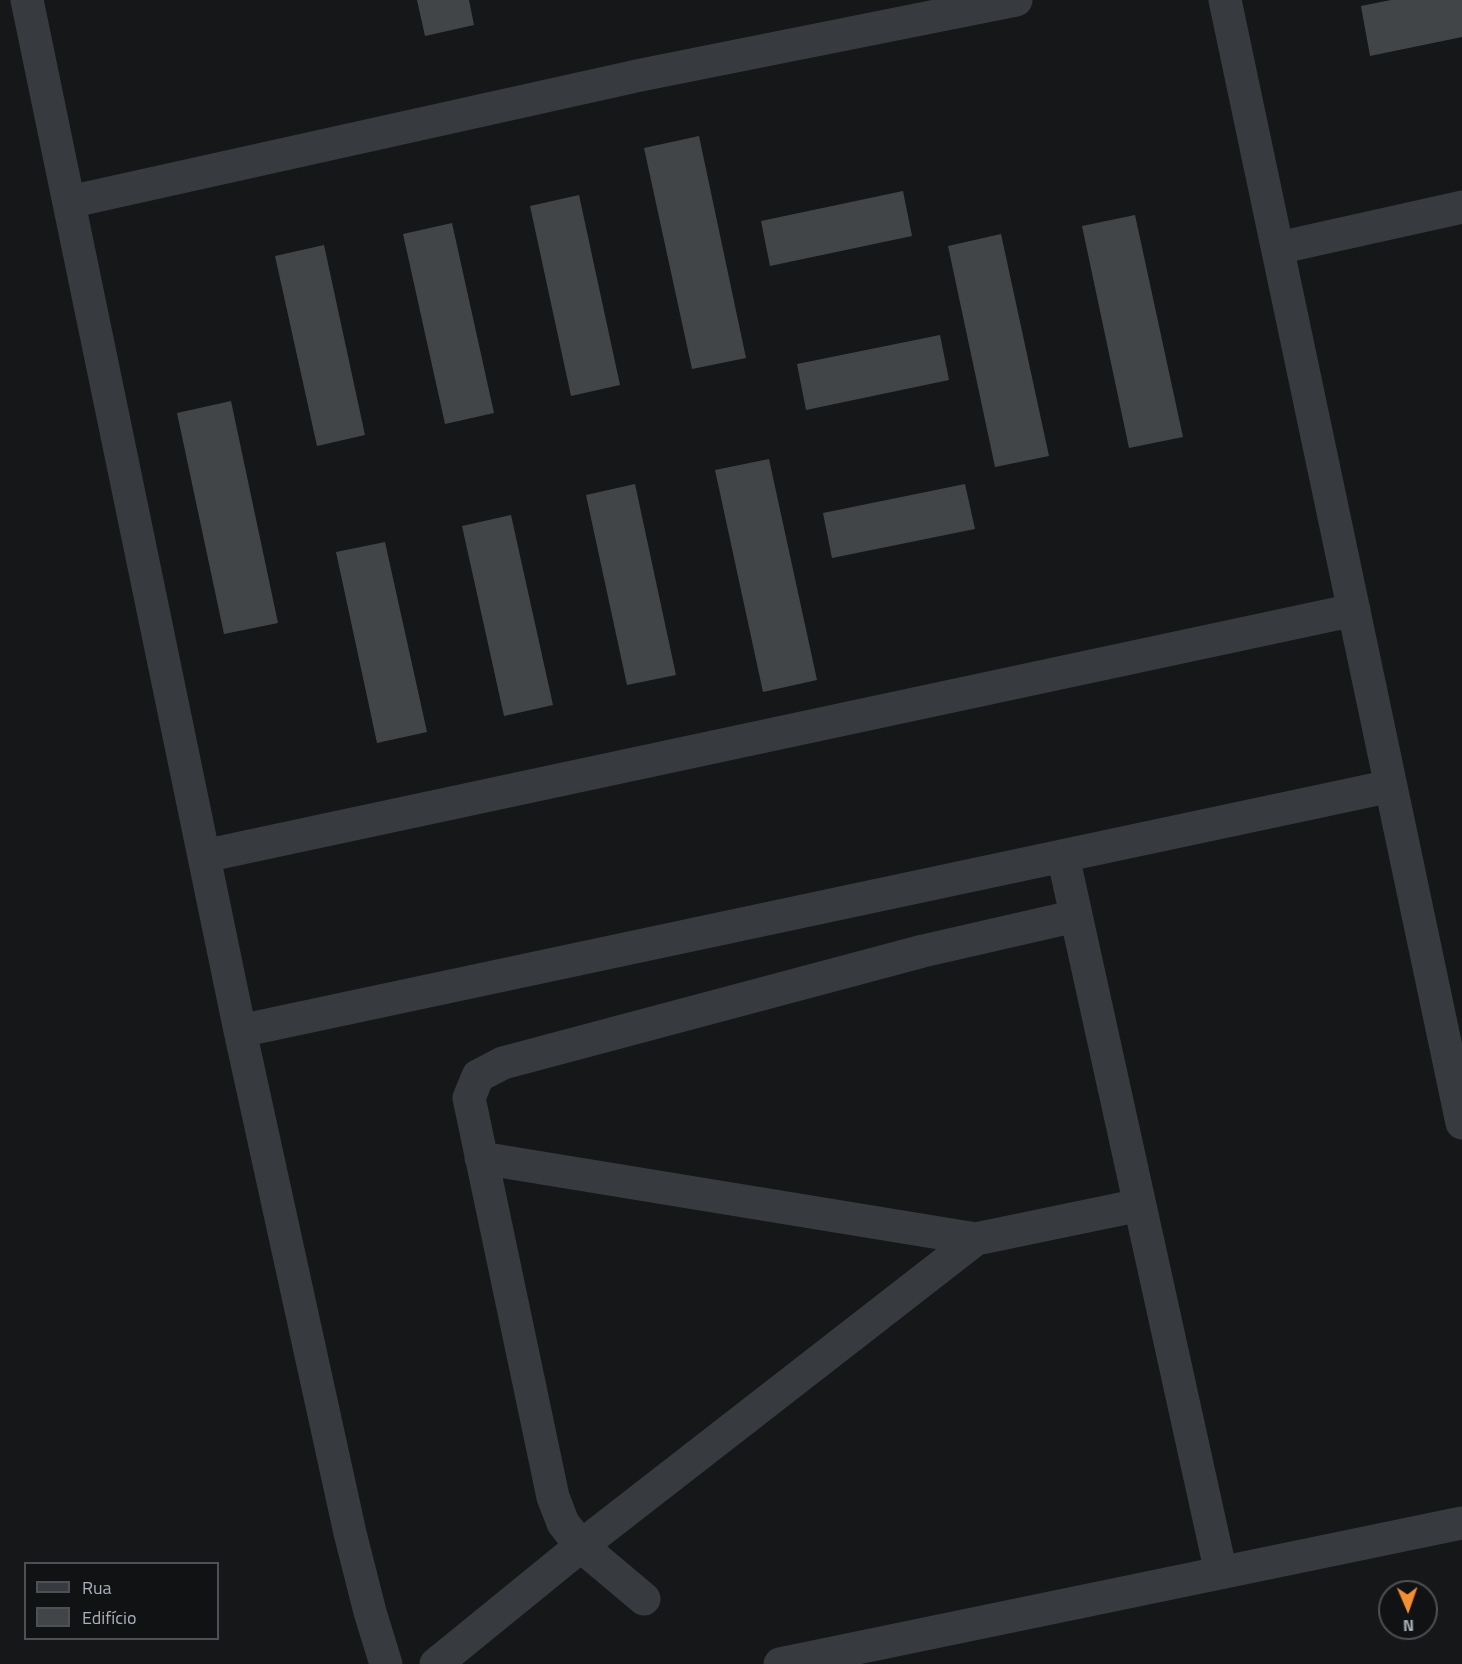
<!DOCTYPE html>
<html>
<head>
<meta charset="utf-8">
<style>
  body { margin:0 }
  #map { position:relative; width:1462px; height:1664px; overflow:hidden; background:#161718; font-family:"Titillium Web",sans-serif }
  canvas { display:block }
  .legend { position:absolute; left:24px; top:1562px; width:195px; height:78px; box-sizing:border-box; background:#111213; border:2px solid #4d5155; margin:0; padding:8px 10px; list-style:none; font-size:18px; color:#a8b0b9 }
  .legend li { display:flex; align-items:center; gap:12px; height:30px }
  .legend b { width:30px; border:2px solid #4d5155 }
  .north { position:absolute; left:1378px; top:1580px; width:60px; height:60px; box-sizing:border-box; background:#111213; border:2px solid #4d5155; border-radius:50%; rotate:178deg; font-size:16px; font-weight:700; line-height:24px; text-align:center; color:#a8b0b9 }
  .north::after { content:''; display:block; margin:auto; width:21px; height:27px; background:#f48e32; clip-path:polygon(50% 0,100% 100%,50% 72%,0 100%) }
</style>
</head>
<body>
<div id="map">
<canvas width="1462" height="1664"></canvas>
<ul class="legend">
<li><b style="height:8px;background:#373a3e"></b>Rua</li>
<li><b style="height:16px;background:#424548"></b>Edifício</li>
</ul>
<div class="north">N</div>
</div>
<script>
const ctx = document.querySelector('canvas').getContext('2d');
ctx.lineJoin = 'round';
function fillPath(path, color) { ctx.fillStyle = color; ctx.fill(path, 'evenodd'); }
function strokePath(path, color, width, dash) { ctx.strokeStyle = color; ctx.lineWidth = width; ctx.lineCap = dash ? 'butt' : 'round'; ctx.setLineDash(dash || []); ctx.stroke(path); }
fillPath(new Path2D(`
  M 417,0 L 469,0 L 474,25 L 425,36 Z
  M 1391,0 L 1462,0 L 1462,37 L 1370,56 L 1361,6 Z
  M 699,136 L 746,358 L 692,369 L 644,148 Z
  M 903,191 L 912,236 L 770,266 L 761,221 Z
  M 579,195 L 620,385 L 571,396 L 530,206 Z
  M 1135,215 L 1183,437 L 1129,448 L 1082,226 Z
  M 452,223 L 494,413 L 445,424 L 403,234 Z
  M 1001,234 L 1049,456 L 995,467 L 948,246 Z
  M 324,245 L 365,435 L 317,446 L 275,256 Z
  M 940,335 L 949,380 L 806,410 L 797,364 Z
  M 231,401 L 278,623 L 224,634 L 177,413 Z
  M 769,459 L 817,680 L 763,692 L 715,470 Z
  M 635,484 L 676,675 L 627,685 L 586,495 Z
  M 965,484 L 975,529 L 832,558 L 823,513 Z
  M 511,515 L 553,705 L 504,716 L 462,526 Z
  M 385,542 L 427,732 L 377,743 L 336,552 Z`), '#424548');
strokePath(new Path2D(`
  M 27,0 L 240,1031 L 350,1533 L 370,1612 L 386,1664
  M 1225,0 L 1462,1123
  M 69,202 L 641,75 L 1016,0
  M 1278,248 L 1462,207
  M 204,856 L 1354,610
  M 1063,856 L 1221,1573
  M 240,1031 L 1391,786
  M 481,1158 L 976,1239 L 1140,1205
  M 644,1599 L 581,1546 L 563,1523 L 553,1497 L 469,1098 L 478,1076 L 503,1063 L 923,951 L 1076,916
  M 436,1664 L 581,1546 L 976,1239
  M 780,1664 L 1462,1523`), '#373a3e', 33);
</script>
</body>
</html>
